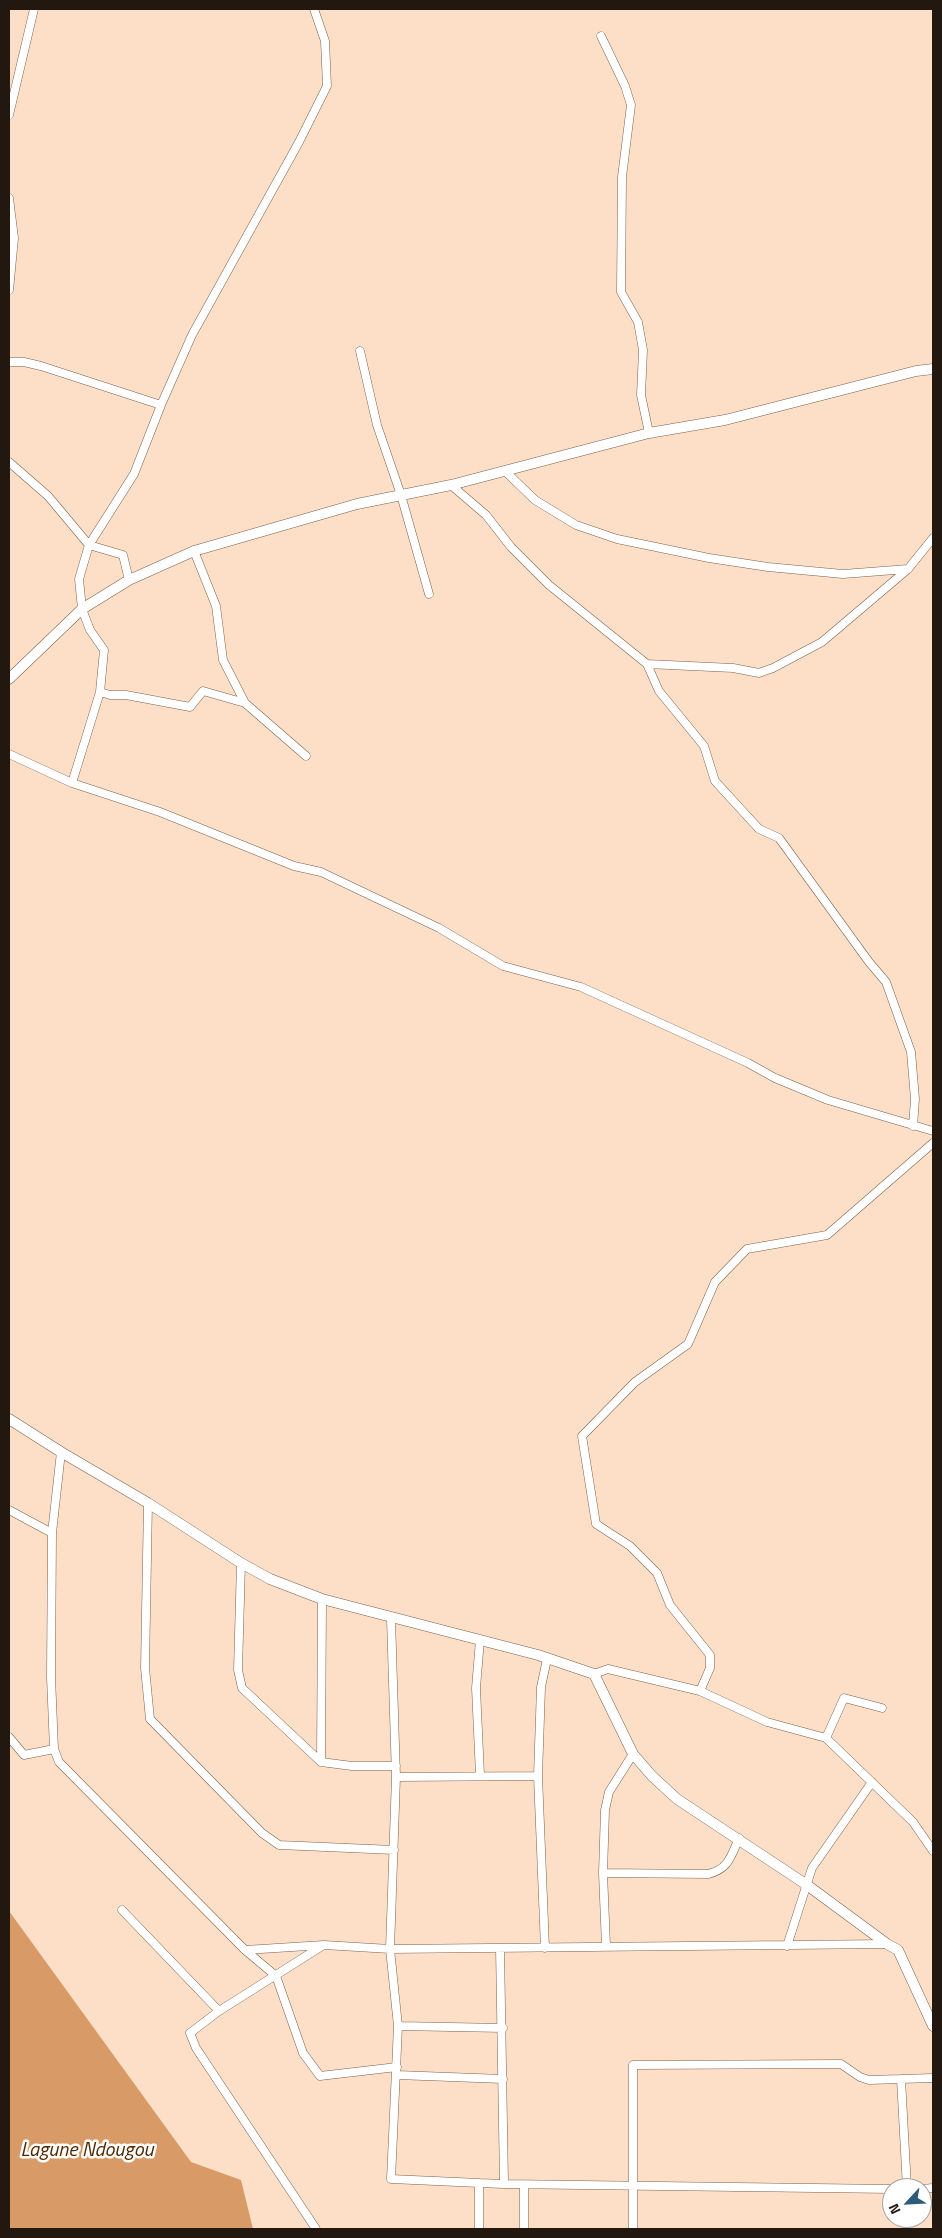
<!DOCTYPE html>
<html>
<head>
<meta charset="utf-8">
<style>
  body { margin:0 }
  #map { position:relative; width:942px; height:2238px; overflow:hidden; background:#fddfc7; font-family:"Titillium Web",sans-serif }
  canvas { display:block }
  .frame { position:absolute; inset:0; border:10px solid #231810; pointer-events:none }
  .north { position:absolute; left:882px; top:2178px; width:50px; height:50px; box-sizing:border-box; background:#fff; border:1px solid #a7a39f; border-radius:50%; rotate:245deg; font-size:14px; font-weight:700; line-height:20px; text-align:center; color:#231810 }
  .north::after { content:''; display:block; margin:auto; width:18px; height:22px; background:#2d5b7a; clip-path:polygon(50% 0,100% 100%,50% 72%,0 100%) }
</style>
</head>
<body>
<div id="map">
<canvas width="942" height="2238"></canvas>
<div class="frame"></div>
<div class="north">N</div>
</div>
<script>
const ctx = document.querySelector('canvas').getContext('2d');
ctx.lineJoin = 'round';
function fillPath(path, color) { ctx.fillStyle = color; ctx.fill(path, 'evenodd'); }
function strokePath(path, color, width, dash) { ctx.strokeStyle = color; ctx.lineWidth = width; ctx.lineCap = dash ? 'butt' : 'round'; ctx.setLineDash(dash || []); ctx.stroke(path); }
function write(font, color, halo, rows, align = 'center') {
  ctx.font = font + ' "Titillium Web",sans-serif'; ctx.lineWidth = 5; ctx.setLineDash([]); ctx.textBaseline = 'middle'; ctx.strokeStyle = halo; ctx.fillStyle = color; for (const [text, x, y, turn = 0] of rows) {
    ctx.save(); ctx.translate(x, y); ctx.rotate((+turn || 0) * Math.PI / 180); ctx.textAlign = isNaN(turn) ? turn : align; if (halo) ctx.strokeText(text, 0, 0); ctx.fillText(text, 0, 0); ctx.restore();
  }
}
fillPath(new Path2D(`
  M 9,1911 L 191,2162 L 241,2180 L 253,2229 L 9,2229 Z`), '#d89b67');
const street = new Path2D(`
  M 601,36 L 625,86 L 631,105 L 622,177 L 621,292 L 638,322 L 643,350 L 641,395 L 649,433
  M 9,115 L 34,9
  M 9,198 L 14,238 L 9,290
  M 360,351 L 377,425 L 401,495 L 429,594
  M 9,362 L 24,362 L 41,366 L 161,405
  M 9,462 L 48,496 L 89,545 L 123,555 L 129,580
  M 505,471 L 535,500 L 576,525 L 617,539 L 709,558 L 768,567 L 843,574 L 908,569
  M 451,485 L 486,515 L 511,547 L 549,585 L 647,664 L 733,668 L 759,673 L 773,668 L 822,642 L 908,569 L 933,538
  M 194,551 L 216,606 L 223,660 L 245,703 L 306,756
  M 647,664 L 659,691 L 704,746 L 715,781 L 759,829 L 779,838 L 869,962 L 886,982 L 911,1052 L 915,1099 L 913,1126
  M 100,692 L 110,695 L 126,695 L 190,707 L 203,691 L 245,703
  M 9,754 L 72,783 L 160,812 L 294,866 L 321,872 L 439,928 L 503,966 L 581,987 L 748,1063 L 775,1078 L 828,1100 L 933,1131
  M 72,783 L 100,692 L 104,650 L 90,630 L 82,609 L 79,579 L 89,545 L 134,474 L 161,405 L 192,335 L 299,142 L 327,86 L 325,41 L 314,9
  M 148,1503 L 145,1668 L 150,1719 L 262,1833 L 279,1845 L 394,1850
  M 9,1510 L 52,1533 L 51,1677 L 54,1749 L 59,1762 L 245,1950 L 324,1945 L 390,1949 L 887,1944
  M 52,1533 L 61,1452
  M 241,1563 L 238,1670 L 242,1688 L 321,1762
  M 322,1599 L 321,1762 L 352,1766 L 396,1766
  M 391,1619 L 396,1777 L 390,1949 L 398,2026 L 391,2179 L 479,2183
  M 594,1674 L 608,1669 L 700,1691 L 767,1722 L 826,1738 L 913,1822 L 933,1851
  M 700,1691 L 710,1668 L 710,1655 L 670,1605 L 657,1573 L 630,1546 L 596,1524 L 582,1436 L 635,1382 L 688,1344 L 715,1282 L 747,1249 L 827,1235 L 933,1143
  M 9,1737 L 24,1755 L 54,1749
  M 826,1738 L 844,1698 L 882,1708
  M 480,1775 L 476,1688 L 480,1640
  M 396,1777 L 538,1776
  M 603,1873 L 708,1874 C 729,1869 731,1856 739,1838
  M 122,1910 L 219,2011
  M 606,1946 L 603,1873 L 605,1810 L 609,1792 L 633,1754
  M 787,1946 L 812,1868 L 872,1782
  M 545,1948 L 538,1776 L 541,1687 L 547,1659
  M 245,1950 L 276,1976 L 303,2053 L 320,2076 L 397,2067
  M 398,2026 L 503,2028
  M 397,2075 L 503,2079
  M 901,2079 L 907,2188
  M 504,2184 L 892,2189
  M 524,2185 L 524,2229
  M 922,2189 L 933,2188
  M 316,2229 L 196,2048 L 190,2033 L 219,2011 L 322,1946
  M 479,2229 L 479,2183 L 504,2184 L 500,1948
  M 633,2229 L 633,2065 L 841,2064 L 860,2077 L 869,2080 L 933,2078`);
const secondary = new Path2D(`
  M 9,679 L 82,609 L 129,580 L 194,551 L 357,504 L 451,485 L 649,433 L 725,420 L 916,371 L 933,369
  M 9,1419 L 61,1452 L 148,1503 L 241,1563 L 270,1579 L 322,1599 L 538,1655 L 594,1674 L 633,1754 L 652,1776 L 677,1799 L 807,1885 L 887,1944 L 898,1950 L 933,2026`);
strokePath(street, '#7b614b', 9);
strokePath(secondary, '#7b614b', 11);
strokePath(street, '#fff', 8);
strokePath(secondary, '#fff', 10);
write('italic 20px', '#522a00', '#fff', [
  ["Lagune Ndougou",87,2151]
]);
</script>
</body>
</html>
